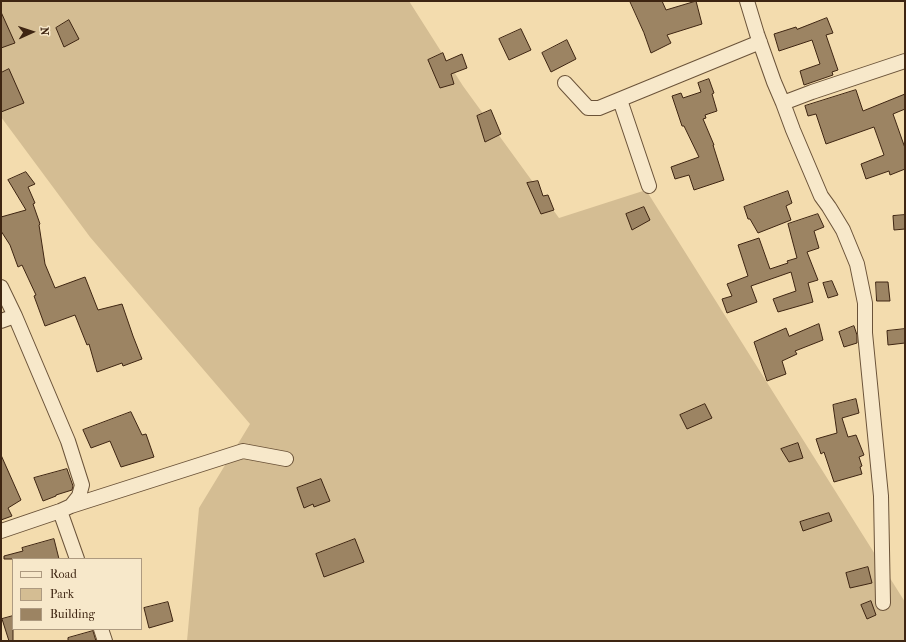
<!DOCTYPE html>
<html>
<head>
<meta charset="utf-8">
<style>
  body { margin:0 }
  #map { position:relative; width:906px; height:642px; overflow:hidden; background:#f3dcae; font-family:"IM FELL French Canon",serif }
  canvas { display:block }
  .frame { position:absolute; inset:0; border:2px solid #3e2512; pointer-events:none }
  .legend { position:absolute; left:12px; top:558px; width:130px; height:72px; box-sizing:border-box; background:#f7e8ca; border:1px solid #ad9a80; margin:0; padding:5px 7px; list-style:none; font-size:12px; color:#3e2512 }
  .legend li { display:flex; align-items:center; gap:8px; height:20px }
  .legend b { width:20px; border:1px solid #ad9a80 }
  .north { position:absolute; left:12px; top:12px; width:40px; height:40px; -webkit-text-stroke:3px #f7e8ca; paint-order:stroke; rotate:87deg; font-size:11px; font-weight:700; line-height:16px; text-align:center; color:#3e2512 }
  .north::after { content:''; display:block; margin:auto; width:14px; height:18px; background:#3e2512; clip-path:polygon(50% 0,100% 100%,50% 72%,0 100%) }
</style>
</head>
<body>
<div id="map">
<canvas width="906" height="642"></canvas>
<div class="frame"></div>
<ul class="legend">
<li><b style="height:5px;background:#f7e8ca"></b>Road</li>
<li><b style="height:11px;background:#d4bd93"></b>Park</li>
<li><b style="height:11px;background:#9c8463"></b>Building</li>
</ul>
<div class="north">N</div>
</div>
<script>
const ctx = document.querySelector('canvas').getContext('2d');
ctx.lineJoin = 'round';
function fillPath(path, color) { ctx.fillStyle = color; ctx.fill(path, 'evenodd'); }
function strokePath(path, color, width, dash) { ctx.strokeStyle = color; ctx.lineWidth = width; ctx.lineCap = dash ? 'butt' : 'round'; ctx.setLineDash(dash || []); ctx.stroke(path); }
fillPath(new Path2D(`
  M 1,1 L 409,1 L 463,86 L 559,218 L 646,190 L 905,602 L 905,641 L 187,641 L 199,508 L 250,424 L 90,237 L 1,117 Z`), '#d4bd93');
const building = new Path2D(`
  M 630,1 L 662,1 L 666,10 L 696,1 L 702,24 L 667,35 L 671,43 L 651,53 L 644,33 Z
  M 1,12 L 15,43 L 1,48 Z
  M 827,18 L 833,33 L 826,35 L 838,70 L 832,72 L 833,75 L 804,85 L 800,71 L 820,64 L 812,40 L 779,51 L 774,34 L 796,27 L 797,29 Z
  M 69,20 L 79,39 L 64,47 L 56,28 Z
  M 521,29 L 531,50 L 509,60 L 499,39 Z
  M 567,40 L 576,59 L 551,72 L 542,53 Z
  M 443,53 L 446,61 L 462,54 L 467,68 L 451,74 L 454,84 L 440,88 L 428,60 Z
  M 9,69 L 24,103 L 1,112 L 1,73 Z
  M 709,79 L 714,93 L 712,94 L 717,111 L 705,115 L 706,118 L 703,119 L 714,145 L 713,145 L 724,180 L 694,190 L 689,175 L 675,179 L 671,167 L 699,157 L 684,126 L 682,126 L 672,96 L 681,93 L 683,98 L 701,92 L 698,83 Z
  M 856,90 L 863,111 L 905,94 L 905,109 L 893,114 L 905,148 L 905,169 L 890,175 L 889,171 L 866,179 L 861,164 L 884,155 L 874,127 L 826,144 L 816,114 L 808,116 L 805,106 Z
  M 491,110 L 501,134 L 485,142 L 477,116 Z
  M 26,172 L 35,184 L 28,187 L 35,203 L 33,204 L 40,224 L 39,225 L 45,264 L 55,288 L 85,277 L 98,310 L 122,304 L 133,336 L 142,359 L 123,366 L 122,363 L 97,372 L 89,344 L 87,345 L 75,315 L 45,326 L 34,296 L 36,295 L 22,265 L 18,267 L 10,245 L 1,231 L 1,217 L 26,210 L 8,180 Z
  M 538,181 L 543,196 L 548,195 L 554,210 L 541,214 L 527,183 Z
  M 788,191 L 792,203 L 786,206 L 791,220 L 758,233 L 750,219 L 748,219 L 744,207 Z
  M 644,207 L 650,220 L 632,230 L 626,214 Z
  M 818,214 L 824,227 L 814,231 L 819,248 L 807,252 L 818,280 L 808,283 L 813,302 L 778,312 L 773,299 L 796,291 L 791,272 L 751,286 L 757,302 L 727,313 L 722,299 L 732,296 L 727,284 L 748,276 L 738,245 L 759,238 L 770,269 L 788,263 L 787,261 L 797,258 L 788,224 Z
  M 905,215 L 905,229 L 894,230 L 893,216 Z
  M 832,281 L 838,295 L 828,298 L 823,283 Z
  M 876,282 L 888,282 L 890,301 L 877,301 Z
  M 819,324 L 823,340 L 795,351 L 797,354 L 782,361 L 786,374 L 767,381 L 754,342 L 786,328 L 789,336 Z
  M 854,326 L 857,335 L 857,343 L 844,347 L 839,332 Z
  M 905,329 L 905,343 L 888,345 L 887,331 Z
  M 856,399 L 859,413 L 842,418 L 848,437 L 856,435 L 864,455 L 859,457 L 862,466 L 860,467 L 862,474 L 834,482 L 824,452 L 821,454 L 816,439 L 837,433 L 833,405 Z
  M 705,404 L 712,418 L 687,429 L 680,415 Z
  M 131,412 L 142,435 L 146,434 L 154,457 L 121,467 L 110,441 L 91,448 L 83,430 Z
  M 798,443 L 803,458 L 789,462 L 781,449 Z
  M 1,455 L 21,500 L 8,508 L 12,516 L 1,520 Z
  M 67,469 L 73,486 L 72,490 L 56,495 L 56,496 L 43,501 L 34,478 Z
  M 321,479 L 330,501 L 314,507 L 313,504 L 304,508 L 297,488 Z
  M 829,513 L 832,521 L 803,531 L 800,522 Z
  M 54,539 L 59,559 L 4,559 L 4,556 L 23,551 L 22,548 Z
  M 355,539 L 364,562 L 324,577 L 316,554 Z
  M 868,567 L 872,583 L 850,588 L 846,573 Z
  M 871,601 L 876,615 L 867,619 L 861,605 Z
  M 168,602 L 173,621 L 149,628 L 144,608 Z
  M 13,616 L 13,641 L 9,641 L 2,619 Z
  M 93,631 L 96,641 L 68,641 L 68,638 Z`);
fillPath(building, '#9c8463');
strokePath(building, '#3e2512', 1);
const minor = new Path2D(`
  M 747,1 L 757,34 L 774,82 L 783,103 L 793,130 L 821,196 L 829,207 L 843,230 L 857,264 L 865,303 L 865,333 L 881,496 L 883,603
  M 565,83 L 588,108 L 599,108 L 760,42
  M 620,100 L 649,186
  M 783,103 L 812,92 L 905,61
  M 1,287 L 15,316 L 68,441 L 82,485 L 79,496 L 71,506 L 60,511 L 1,531
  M 1,321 L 15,316
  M 71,506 L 243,451 L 286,459
  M 60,511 L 77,559
  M 101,629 L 105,641`);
strokePath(minor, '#6b5339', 16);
strokePath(minor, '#f7e8ca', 14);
</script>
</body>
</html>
